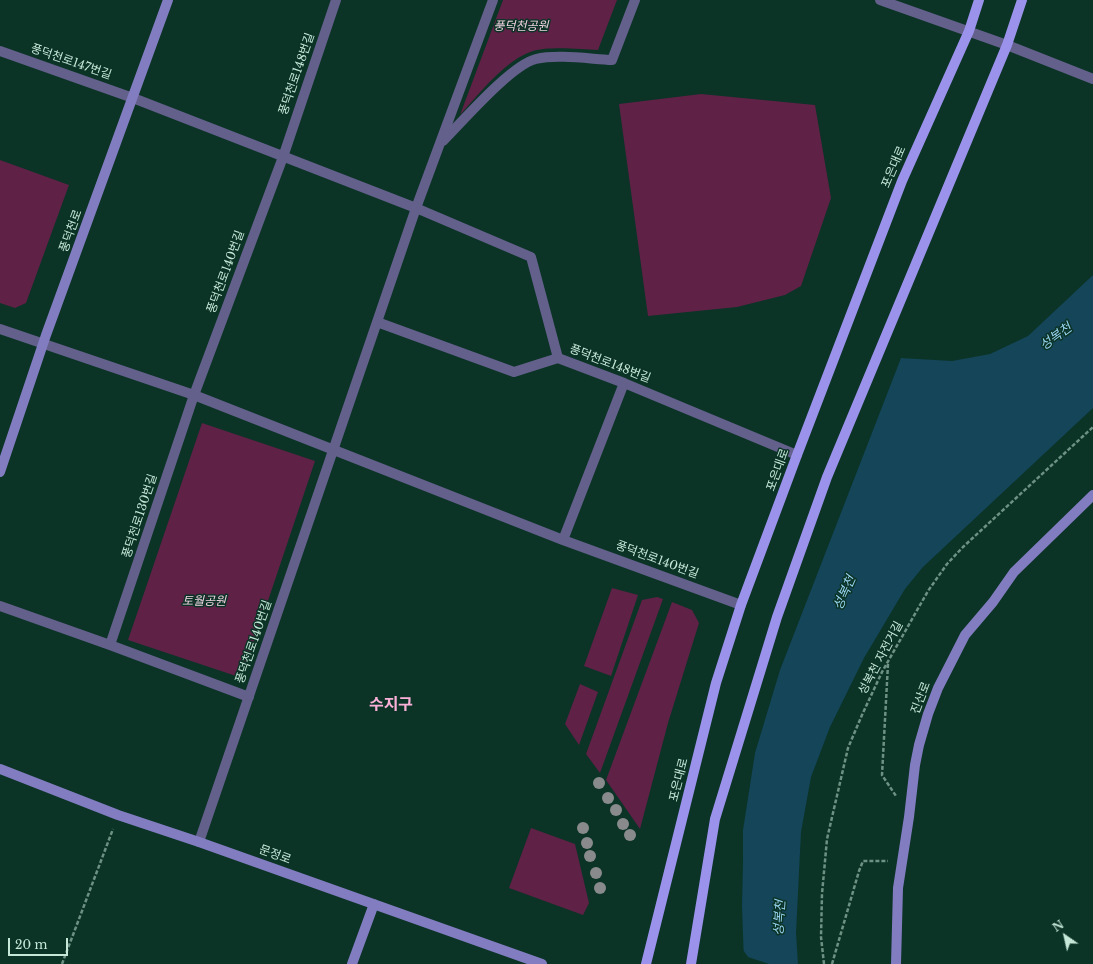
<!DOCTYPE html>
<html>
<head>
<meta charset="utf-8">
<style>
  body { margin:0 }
  #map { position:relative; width:1093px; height:964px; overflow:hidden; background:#0b3326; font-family:"Libre Baskerville",serif }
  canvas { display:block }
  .north { position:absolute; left:1045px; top:916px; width:40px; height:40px; -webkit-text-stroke:3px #0b3326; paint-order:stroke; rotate:326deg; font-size:11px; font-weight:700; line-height:16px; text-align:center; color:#c5e8d8 }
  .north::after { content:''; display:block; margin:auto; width:14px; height:18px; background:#c5e8d8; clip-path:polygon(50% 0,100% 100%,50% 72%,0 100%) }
  .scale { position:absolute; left:8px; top:938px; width:60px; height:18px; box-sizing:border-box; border:2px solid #c5e8d8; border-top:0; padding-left:5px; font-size:12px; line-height:14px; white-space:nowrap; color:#c5e8d8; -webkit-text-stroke:3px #0b3326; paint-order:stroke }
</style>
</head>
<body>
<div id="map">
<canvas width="1093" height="964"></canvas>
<div class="north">N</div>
<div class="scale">20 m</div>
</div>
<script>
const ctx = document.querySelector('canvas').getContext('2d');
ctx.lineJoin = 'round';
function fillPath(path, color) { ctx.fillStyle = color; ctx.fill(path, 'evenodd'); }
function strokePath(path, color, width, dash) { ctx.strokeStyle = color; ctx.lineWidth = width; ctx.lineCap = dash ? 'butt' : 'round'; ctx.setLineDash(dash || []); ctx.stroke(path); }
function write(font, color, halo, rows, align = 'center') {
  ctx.font = font + ' "Libre Baskerville","Noto Sans KR",serif'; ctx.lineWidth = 3; ctx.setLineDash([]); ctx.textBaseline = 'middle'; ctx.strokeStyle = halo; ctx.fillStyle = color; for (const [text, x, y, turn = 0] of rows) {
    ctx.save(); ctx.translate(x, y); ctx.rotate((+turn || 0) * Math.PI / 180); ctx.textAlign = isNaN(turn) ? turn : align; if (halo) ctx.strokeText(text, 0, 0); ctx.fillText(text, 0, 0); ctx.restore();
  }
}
fillPath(new Path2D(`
  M 503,0 L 617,0 L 598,50 C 581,49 549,46 533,51 C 505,60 480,93 460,115 Z
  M 701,94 L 815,105 L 831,198 L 801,286 L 785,295 L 737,307 L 648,316 L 619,104 Z
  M 0,160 L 69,185 L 26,303 L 15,308 L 0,303 Z
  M 202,423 L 315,461 L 242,678 L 128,640 Z
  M 612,588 L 638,595 L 611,676 L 584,666 Z
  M 657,597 L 663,599 L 600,773 L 586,754 L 642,600 Z
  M 672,602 L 692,610 L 699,623 L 668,723 L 640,829 L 606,780 Z
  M 580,684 L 598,692 L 579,745 L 565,724 Z
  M 531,828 L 575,844 L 589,903 L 583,915 L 509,888 Z`), '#5f2146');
fillPath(new Path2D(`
  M 1093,275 L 1093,408 L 923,567 L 905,589 L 864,658 L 830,727 L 811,777 L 801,832 L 796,933 L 798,964 L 744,964 L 742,906 L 743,862 L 743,830 L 755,753 L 780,670 L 901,358 L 952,361 L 990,354 L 1028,336 Z`), '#144558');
fillPath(new Path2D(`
  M 741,947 L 748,957 L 769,964 L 742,964 Z`), '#0b3326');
strokePath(new Path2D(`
  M 888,664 L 882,775 L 896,796
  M 62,964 L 113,829
  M 824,964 L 821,937 L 822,894 L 827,839 L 848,748 L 862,715 L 882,672 L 928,591 L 947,564 L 963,547 L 1093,427
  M 832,964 L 859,871 L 863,861 L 888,861`), '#6d9284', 2.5, [4, 2]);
strokePath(new Path2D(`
  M 880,0 L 1007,45 L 1093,79
  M 0,51 L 133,98 L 416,208 L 531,257 L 558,358 L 624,383 L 797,455
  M 443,141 C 463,121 511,65 536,59 C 557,54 590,59 612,60 L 635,0
  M 377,322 L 514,372 L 558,358
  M 0,329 L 194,395 L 563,540 L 741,605
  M 563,540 L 624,383
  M 0,606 L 110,645 L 249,697
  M 110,645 L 194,395 L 283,157 L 336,0
  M 199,842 L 416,208 L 493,0`), '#63608b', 10);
strokePath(new Path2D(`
  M 0,472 L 46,335 L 168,0
  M 0,769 L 118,815 L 199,842 L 542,964
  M 352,964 L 374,904
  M 896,964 L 898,888 L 909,817 L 915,765 L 919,745 L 928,714 L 938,688 L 965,635 L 993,602 L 1014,572 L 1093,495`), '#827dc1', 10);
strokePath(new Path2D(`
  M 646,964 L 716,683 L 741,605 L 797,455 L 902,181 L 969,31 L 979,0
  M 691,964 L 715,819 L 777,617 L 827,477 L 1007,45 L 1022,0`), '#9a92eb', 10);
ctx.fillStyle = '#888a8c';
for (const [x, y] of [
  [599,783],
  [608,798],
  [616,810],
  [623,824],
  [583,828],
  [630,835],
  [587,843],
  [590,856],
  [596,873],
  [600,888]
]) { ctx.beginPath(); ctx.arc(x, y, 6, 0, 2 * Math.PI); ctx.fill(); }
write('italic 12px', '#efd2e0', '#0b3326', [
  ["풍덕천공원",521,27],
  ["토월공원",204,602]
]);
write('12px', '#c5e8d8', '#0b3326', [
  ["풍덕천로147번길",71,62,19],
  ["풍덕천로148번길",297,74,-71],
  ["포은대로",894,167,-67],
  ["풍덕천로",71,231,-70],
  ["풍덕천로140번길",226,272,-70],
  ["풍덕천로148번길",610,364,21],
  ["포은대로",778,470,-70],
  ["풍덕천로130번길",140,516,-72],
  ["풍덕천로140번길",657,560,20],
  ["풍덕천로140번길",254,642,-71],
  ["성복천 자전거길",881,658,-62],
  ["진산로",921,698,-69],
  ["포은대로",679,780,-76],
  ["문정로",275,855,20]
]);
write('italic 13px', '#97d4ef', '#0b3326', [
  ["성복천",1056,337,-36],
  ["성복천",845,593,-66],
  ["성복천",780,918,-86]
]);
write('bold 16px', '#fbb0d8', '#0b3326', [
  ["수지구",391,705]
]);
</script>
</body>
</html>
